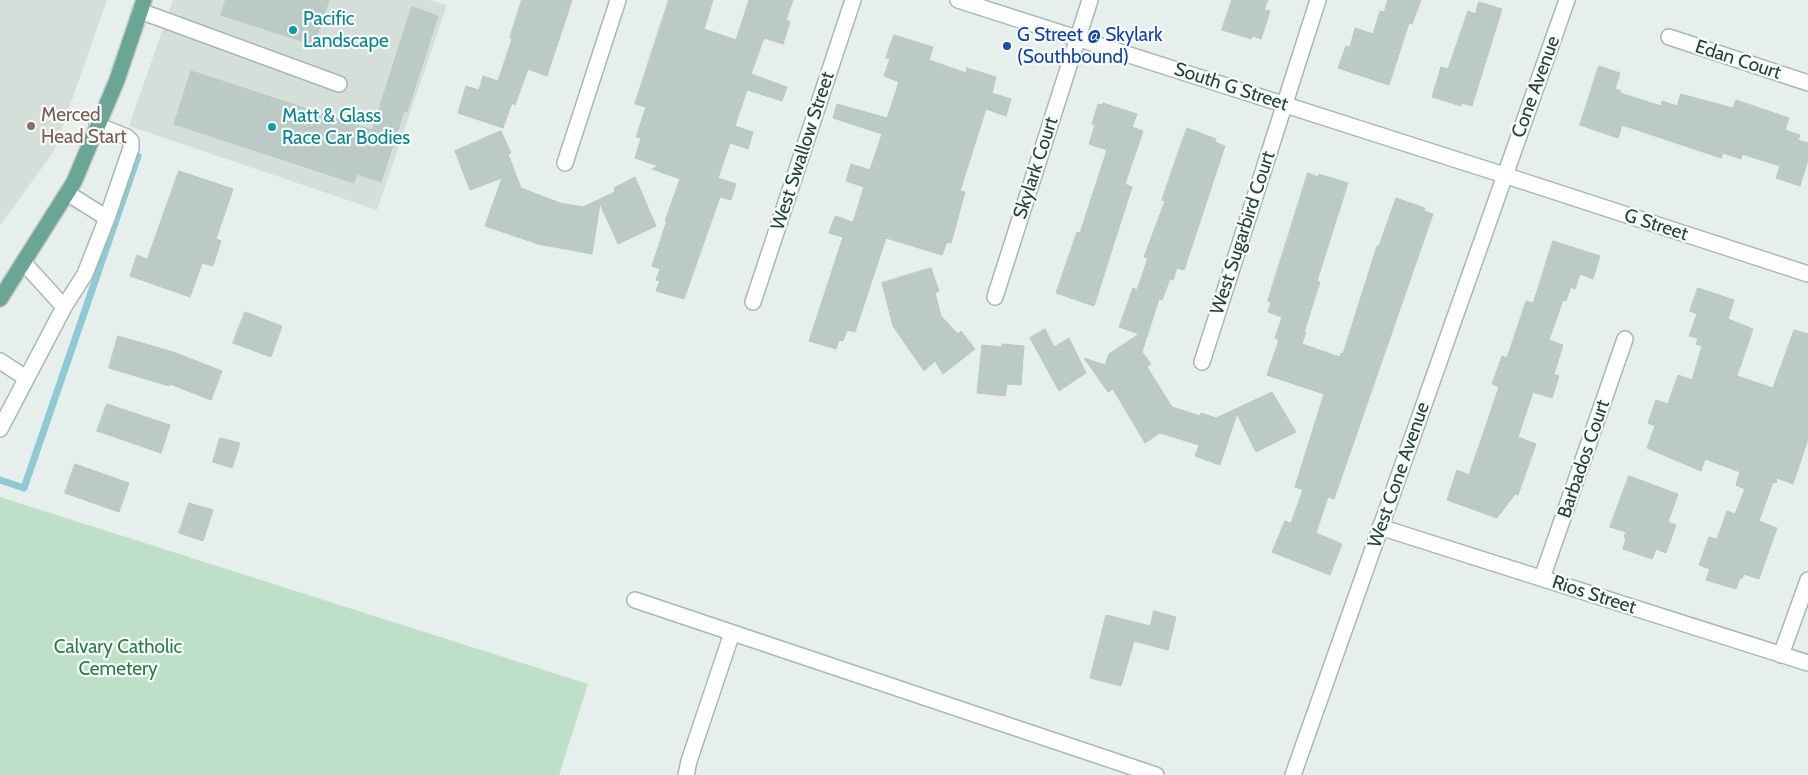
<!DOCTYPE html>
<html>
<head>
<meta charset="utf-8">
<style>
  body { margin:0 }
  canvas { display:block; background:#e6efeb }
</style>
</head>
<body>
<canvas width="1808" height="775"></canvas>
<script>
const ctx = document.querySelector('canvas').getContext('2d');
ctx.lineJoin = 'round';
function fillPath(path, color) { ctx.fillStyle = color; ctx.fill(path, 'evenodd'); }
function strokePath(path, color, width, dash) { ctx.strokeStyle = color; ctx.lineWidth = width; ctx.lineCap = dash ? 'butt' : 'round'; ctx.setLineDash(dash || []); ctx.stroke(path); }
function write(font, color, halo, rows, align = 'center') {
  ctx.font = font + ' Cabin,sans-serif'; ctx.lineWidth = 4.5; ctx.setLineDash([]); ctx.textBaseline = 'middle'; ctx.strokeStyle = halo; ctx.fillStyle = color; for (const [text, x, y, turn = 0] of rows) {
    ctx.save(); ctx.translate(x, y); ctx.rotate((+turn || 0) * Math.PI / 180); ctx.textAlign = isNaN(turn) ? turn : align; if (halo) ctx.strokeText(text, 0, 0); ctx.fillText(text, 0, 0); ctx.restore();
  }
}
fillPath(new Path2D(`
  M 0,0 L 107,0 L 54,151 L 0,226 Z
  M 173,0 L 429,0 L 447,5 L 377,210 L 129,126 Z`), '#d4dfda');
fillPath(new Path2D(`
  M 0,497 L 588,684 L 559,775 L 0,775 Z`), '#bfe0c8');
strokePath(new Path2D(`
  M 0,480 L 24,488 L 138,156`), '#8ec9d4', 7);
const building = new Path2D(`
  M 226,0 L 329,0 L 314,45 L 221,15 Z
  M 522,0 L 572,0 L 547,76 L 528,69 L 515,105 L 512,103 L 503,128 L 458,113 L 466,86 L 479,90 L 483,76 L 498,81 L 512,39 L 510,38 Z
  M 669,0 L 713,0 L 704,29 L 736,40 L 749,0 L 793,0 L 786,20 L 790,22 L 783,44 L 764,38 L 751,74 L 787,87 L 782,101 L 747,90 L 735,126 L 753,132 L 748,149 L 730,143 L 718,178 L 736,184 L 731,200 L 720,197 L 684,299 L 656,291 L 660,281 L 656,280 L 660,269 L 652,266 L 667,220 L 665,221 L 680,179 L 652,169 L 658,166 L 635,158 L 641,138 L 636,137 L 646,107 L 635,104 Z
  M 1232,0 L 1268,0 L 1264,10 L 1270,11 L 1261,39 L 1253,36 L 1251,39 L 1222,30 Z
  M 1388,0 L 1421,0 L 1412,24 L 1409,23 L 1389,85 L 1338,68 L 1346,46 L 1350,47 L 1355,28 L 1373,34 L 1380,11 L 1384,12 Z
  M 1479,2 L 1502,9 L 1472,106 L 1462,103 L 1461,106 L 1432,97 L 1441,67 L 1448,69 L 1468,11 L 1475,14 Z
  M 412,7 L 438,16 L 407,112 L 404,111 L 381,182 L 357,174 L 354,183 L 174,124 L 191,71 L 372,130 Z
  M 894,35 L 933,47 L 929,60 L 966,73 L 967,68 L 996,77 L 992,93 L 1011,99 L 1006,116 L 986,109 L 960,191 L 965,192 L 951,243 L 947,242 L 942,255 L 886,238 L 855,332 L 847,330 L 843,341 L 839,340 L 836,349 L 809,341 L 843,237 L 829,233 L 835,216 L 853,222 L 864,187 L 846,181 L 851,164 L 870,170 L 882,134 L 833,118 L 837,104 L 887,118 L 899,82 L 884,76 L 890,59 L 886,58 Z
  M 1599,66 L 1620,73 L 1615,89 L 1621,91 L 1620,93 L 1661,106 L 1662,101 L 1677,106 L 1681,94 L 1733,108 L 1736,100 L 1789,118 L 1785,130 L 1800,135 L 1798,140 L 1808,143 L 1808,160 L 1800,186 L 1776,178 L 1780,166 L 1742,154 L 1741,159 L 1723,153 L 1721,158 L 1622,125 L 1618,138 L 1580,125 Z
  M 1103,103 L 1137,114 L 1132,127 L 1143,131 L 1125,184 L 1132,187 L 1094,306 L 1056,293 L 1077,232 L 1080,233 L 1107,150 L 1089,144 L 1095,125 L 1092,124 L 1098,104 L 1102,105 Z
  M 1187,128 L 1216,139 L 1215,142 L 1225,146 L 1184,270 L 1177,268 L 1173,280 L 1170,279 L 1162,300 L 1159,299 L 1142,352 L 1151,364 L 1147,367 L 1172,407 L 1200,416 L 1201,413 L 1216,418 L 1272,392 L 1296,432 L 1256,452 L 1237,414 L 1220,465 L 1195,456 L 1199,445 L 1160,433 L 1145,443 L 1113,389 L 1108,392 L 1084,358 L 1105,365 L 1109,354 L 1139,334 L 1119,327 L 1133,288 L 1137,290 L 1148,258 L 1144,257 L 1165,201 L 1162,200 Z
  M 501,131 L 511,153 L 508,154 L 521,188 L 560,203 L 583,207 L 615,192 L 614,188 L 635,177 L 656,226 L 618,244 L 600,204 L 592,254 L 538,244 L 485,226 L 502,178 L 470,190 L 455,151 Z
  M 179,171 L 233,189 L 216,239 L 221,241 L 213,266 L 202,263 L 190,297 L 130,276 L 137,255 L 147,259 Z
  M 1308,173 L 1318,177 L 1319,174 L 1348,183 L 1317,281 L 1320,282 L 1304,332 L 1306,332 L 1302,344 L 1340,357 L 1341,353 L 1343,354 L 1377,246 L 1379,246 L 1396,198 L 1425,208 L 1424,211 L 1433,214 L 1334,499 L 1328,497 L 1316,533 L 1342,544 L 1330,575 L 1272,552 L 1285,521 L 1291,523 L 1303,490 L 1295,487 L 1324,394 L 1267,375 L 1279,340 L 1275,338 L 1282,317 L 1268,312 L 1271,302 L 1268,301 Z
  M 1553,241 L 1600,256 L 1593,279 L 1580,274 L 1575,289 L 1571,287 L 1566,301 L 1563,300 L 1549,340 L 1563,345 L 1554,374 L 1559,376 L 1552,398 L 1533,392 L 1518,437 L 1536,444 L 1518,495 L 1515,494 L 1497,518 L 1447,500 L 1457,470 L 1469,475 L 1499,387 L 1492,384 L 1502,356 L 1507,358 L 1526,301 L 1533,303 Z
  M 931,268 L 939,291 L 935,293 L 941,316 L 958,334 L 961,331 L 975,349 L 943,374 L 935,361 L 924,371 L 893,326 L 882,283 Z
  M 1698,288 L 1734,300 L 1728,319 L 1753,329 L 1737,376 L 1773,388 L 1794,330 L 1808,334 L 1808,439 L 1793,484 L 1777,478 L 1776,483 L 1773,482 L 1759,521 L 1777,528 L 1759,579 L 1744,574 L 1742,579 L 1740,578 L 1736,589 L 1706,580 L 1710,569 L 1699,565 L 1709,537 L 1717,539 L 1727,511 L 1735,514 L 1745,489 L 1736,485 L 1740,472 L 1705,459 L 1701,471 L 1647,448 L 1655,426 L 1648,423 L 1656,400 L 1668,404 L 1678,375 L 1692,380 L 1702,346 L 1696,344 L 1698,338 L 1689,336 L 1697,314 L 1690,311 Z
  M 245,312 L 282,326 L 271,357 L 233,343 Z
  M 1045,329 L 1054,347 L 1069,338 L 1086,373 L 1059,391 L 1030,338 Z
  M 118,336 L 173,352 L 222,371 L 211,400 L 170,384 L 169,386 L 109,368 Z
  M 1002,344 L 1024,346 L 1021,385 L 1007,384 L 1005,396 L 977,393 L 982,345 L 1002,347 Z
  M 107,404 L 170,425 L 161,453 L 97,431 Z
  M 220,438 L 240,443 L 232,468 L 213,462 Z
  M 75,464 L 129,483 L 119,512 L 65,493 Z
  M 1629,476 L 1678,494 L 1668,522 L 1676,525 L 1666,553 L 1656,549 L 1652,559 L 1623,549 L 1626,538 L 1624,537 L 1626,532 L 1610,527 Z
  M 189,503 L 213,510 L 203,541 L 179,533 Z
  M 1154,611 L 1176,617 L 1168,650 L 1134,641 L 1121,686 L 1090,678 L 1106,615 L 1150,626 Z`);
fillPath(building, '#bbcac4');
strokePath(building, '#b8c9c2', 1);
const minor = new Path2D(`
  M 958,0 L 1504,175 L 1808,274
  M 140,11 L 339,84
  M 1669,37 L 1808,83
  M 97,125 L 127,137 L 131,141 L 131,148 L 107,218
  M 565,163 L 618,0
  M 995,297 L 1090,0
  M 753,302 L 853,0
  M 64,307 L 85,274 L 107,218 L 67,193
  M 0,361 L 26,378
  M 1202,362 L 1318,0
  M 0,429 L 64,307 L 24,263
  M 1380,527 L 1808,663
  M 1542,578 L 1625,339
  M 635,600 L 1156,775
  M 1781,655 L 1808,580
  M 686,775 L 689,761 L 732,633
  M 1293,775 L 1567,0`);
const major = new Path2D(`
  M 0,299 L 74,182 L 117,80 L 144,0`);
strokePath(minor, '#a8b8b2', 18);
strokePath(major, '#c2cac8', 18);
strokePath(minor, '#fff', 15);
strokePath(major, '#6aa596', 15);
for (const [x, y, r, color] of [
  [293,30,5,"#0f9aa8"],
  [1007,46,5,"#1a4fb4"],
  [31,126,5,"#8d6e63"],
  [272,127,5,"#0f9aa8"]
]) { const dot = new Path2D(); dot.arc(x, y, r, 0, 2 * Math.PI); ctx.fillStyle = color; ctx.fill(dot); strokePath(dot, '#f7fbf9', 2); }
write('19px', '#0d838f', '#f7fbf9', [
  ["Pacific",303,19],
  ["Landscape",303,41],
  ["Matt & Glass",282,116],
  ["Race Car Bodies",282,138]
], 'left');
write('19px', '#164399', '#f7fbf9', [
  ["G Street @ Skylark",1017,35],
  ["(Southbound)",1017,57]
], 'left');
write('19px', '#24423a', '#f7fbf9', [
  ["Edan Court",1738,60,18],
  ["South G Street",1231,87,18],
  ["Cone Avenue",1536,87,-70],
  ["West Swallow Street",803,151,-72],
  ["Skylark Court",1036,168,-72],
  ["G Street",1656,225,18],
  ["West Sugarbird Court",1243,233,-72],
  ["Barbados Court",1584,459,-71],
  ["West Cone Avenue",1399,475,-71],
  ["Rios Street",1594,595,18]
]);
write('19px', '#785e54', '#f7fbf9', [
  ["Merced",41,115],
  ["Head Start",41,137]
], 'left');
write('19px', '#2d7a4b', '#f7fbf9', [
  ["Calvary Catholic",118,647],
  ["Cemetery",118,669]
]);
</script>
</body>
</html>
